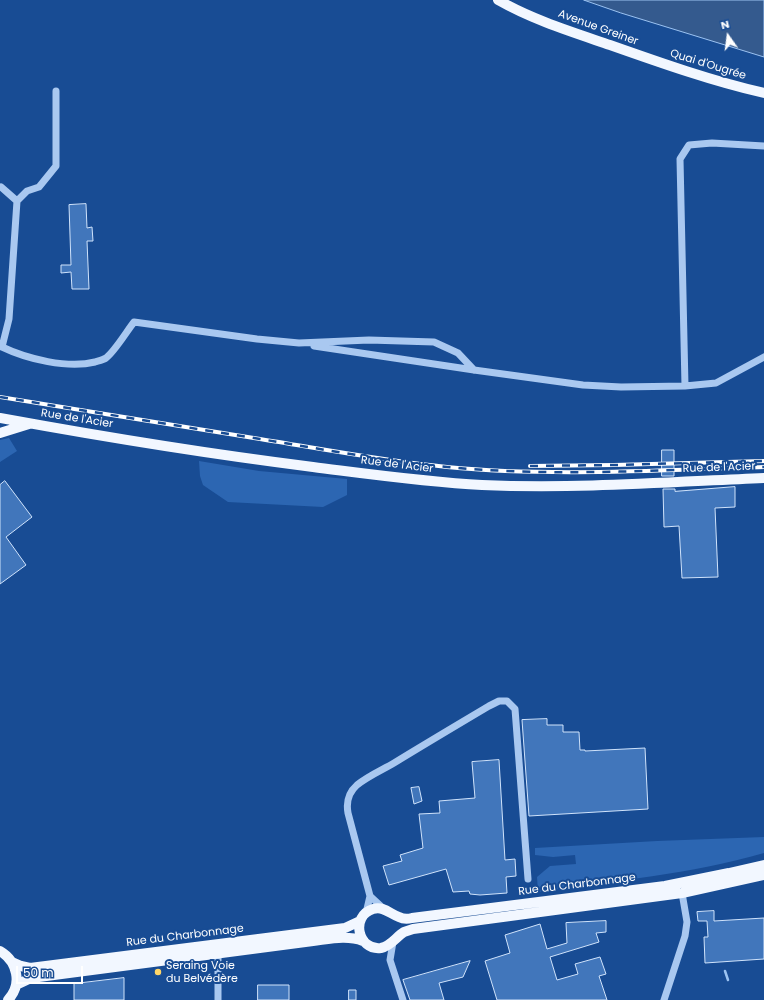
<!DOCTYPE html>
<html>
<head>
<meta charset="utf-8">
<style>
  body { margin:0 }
  #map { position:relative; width:764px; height:1000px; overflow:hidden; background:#184c94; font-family:Poppins,sans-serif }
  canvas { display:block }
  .north { position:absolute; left:708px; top:16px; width:40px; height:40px; -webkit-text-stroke:3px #184c94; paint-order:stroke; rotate:346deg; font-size:11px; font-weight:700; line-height:16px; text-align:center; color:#fff }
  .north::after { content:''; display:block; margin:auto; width:14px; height:18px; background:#fff; clip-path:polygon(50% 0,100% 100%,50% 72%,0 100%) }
  .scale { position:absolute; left:16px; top:966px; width:67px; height:18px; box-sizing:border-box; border:2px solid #fff; border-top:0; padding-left:5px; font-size:12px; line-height:14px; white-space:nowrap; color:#fff; -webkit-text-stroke:3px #184c94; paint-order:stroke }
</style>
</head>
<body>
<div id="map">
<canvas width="764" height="1000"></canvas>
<div class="north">N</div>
<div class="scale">50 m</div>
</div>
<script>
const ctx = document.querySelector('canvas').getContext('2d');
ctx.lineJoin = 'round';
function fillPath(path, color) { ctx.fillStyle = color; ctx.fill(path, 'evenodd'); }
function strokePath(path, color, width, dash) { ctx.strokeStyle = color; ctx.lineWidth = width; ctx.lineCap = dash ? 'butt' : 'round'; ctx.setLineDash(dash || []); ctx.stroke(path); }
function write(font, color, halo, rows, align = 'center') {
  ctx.font = font + ' Poppins,sans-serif'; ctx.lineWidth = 4; ctx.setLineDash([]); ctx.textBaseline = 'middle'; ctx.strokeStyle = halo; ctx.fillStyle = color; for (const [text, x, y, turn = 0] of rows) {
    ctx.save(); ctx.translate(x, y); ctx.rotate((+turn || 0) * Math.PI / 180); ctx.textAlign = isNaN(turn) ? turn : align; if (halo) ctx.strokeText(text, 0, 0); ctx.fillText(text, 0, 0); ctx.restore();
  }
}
fillPath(new Path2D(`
  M 9,438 L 17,451 L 0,462 L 0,440 Z
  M 199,461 L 259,471 L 347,479 L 347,495 L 323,507 L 228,502 L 203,485 L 200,476 Z
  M 764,837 L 764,853 C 691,874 614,881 538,892 L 537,877 L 550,866 L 576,864 L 575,855 L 553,857 L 535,855 L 535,848 L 657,841 Z`), '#2c66b2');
const water = new Path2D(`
  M 584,0 L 764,0 L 764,57 L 621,13 Z`);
fillPath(water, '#345a8e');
strokePath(water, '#9cc3f2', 1);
strokePath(new Path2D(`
  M 725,971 L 728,980`), '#9cc3f2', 2.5);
const building = new Path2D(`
  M 86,204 L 87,228 L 92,227 L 93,241 L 87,241 L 89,289 L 72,289 L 71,272 L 61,273 L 61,265 L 71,265 L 69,205 Z
  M 662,450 L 674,450 L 674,476 L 662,476 Z
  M 5,481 L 32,517 L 6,537 L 26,565 L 0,584 L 0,485 Z
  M 735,487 L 735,507 L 715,508 L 718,577 L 682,578 L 679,526 L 664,527 L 663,489 L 675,489 L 675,491 Z
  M 547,719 L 547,725 L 563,725 L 563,732 L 579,732 L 580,750 L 585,750 L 585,751 L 645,748 L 648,809 L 529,816 L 522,720 Z
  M 499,760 L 505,860 L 515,859 L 516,876 L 506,877 L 507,893 L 480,895 L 470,894 L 469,891 L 453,892 L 446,869 L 389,885 L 383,866 L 402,861 L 400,855 L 423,848 L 419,814 L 440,813 L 439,801 L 475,798 L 472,762 Z
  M 419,787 L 422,801 L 414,804 L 411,788 Z
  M 714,911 L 714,921 L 764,918 L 764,959 L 705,963 L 704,937 L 708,937 L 707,921 L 698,921 L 697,912 Z
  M 606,921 L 606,932 L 596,933 L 599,942 L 550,957 L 557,980 L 578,974 L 575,964 L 600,957 L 606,974 L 599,976 L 607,1000 L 497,1000 L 485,961 L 510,953 L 505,935 L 540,924 L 547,949 L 567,943 L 566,923 Z
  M 470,961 L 463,977 L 439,983 L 444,1000 L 410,1000 L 403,980 Z
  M 124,978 L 124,1000 L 74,1000 L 74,984 Z
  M 258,985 L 289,985 L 289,1000 L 258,1000 Z
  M 349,990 L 356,990 L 356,1000 L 349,1000 Z`);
fillPath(building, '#4176bb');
strokePath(building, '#d0e3fb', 1);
strokePath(new Path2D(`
  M 56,91 L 56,166 L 39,187 L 27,191 L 17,201 L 9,319 L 2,347 C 27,359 68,369 95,362 C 98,361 103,360 106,358 C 115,351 127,331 134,322 L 257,339 L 299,343 L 369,340 L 434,342 L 458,353 L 474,370
  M 1,187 L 17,201
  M 314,346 L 474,370 L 583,385 L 621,387 L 685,386 L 716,383 L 764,357
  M 685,386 L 680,159 L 689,145 L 712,143 L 764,146
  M 370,896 L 384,909
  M 366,913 L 370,896 L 348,813 C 346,802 348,793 357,785 C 368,776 382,770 394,763 C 425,744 457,725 489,706 L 499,701 L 507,701 L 515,709 L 528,879
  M 393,942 L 390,960 L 403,1000
  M 218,954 L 218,1000
  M 664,1000 L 685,936 L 687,922 L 682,893`), '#a9c8f0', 7);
strokePath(new Path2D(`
  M 498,0 C 533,20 572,32 610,45 C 661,63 712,81 764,93
  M 0,418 C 104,437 208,454 313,467 C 369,474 425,482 482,485 C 576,489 670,482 764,478
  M 0,433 L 29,424
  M 764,865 L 729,873 L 665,886 L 412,918 C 408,919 403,919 399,917 C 390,914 384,906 373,909 C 350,916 358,951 381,948 C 391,946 396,937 404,932 C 407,931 410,930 413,929 L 682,893 L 764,875
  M 0,951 C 17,961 23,984 8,1000
  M 12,962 L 21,966 L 30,968 L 345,928 L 360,921
  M 16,985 L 31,978 L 313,941 C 330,939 347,935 363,941`), '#f2f7ff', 10);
const rail = new Path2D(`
  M 0,397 C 87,411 173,425 260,439 C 322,449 384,461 447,467 C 552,477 659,470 764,467
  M 530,466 L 614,465 L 764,461`);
strokePath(rail, '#fff', 4);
strokePath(rail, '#184c94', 2.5, [8]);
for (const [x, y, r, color] of [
  [158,972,4,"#ffd668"]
]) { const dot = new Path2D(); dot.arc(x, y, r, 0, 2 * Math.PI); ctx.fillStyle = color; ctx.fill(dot); strokePath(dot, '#184c94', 1.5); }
write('11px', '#fff', '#184c94', [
  ["Avenue Greiner",598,28,20],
  ["Quai d'Ougrée",708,65,17],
  ["Rue de l'Acier",77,419,9],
  ["Rue de l'Acier",397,465,7],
  ["Rue de l'Acier",719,468,-2],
  ["Rue du Charbonnage",577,885,-7],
  ["Rue du Charbonnage",185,936,-7]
]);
write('11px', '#fff', '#184c94', [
  ["Seraing Voie",166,966],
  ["du Belvédère",166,979]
], 'left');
</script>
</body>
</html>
